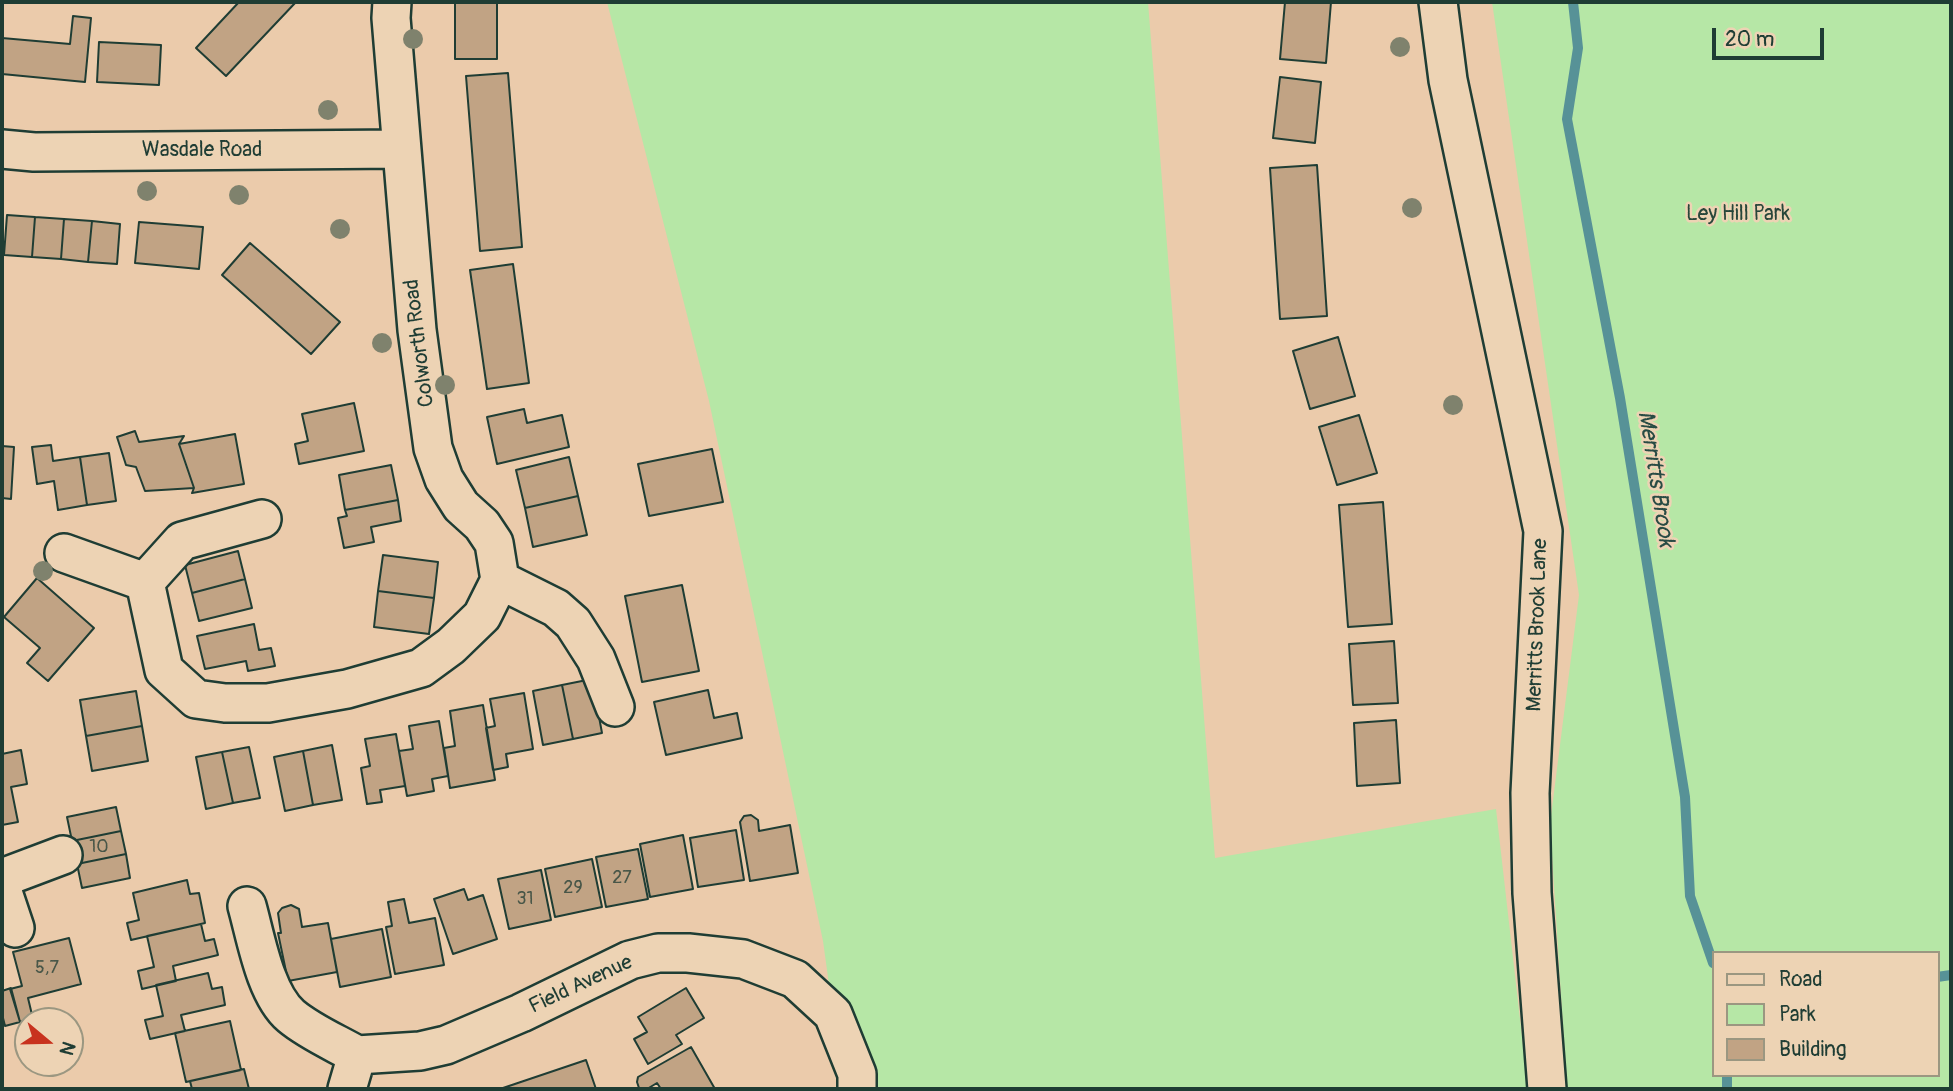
<!DOCTYPE html>
<html>
<head>
<meta charset="utf-8">
<style>
  body { margin:0 }
  #map { position:relative; width:1953px; height:1091px; overflow:hidden; background:#ebcbab; font-family:Pangolin,sans-serif }
  canvas { display:block }
  .frame { position:absolute; inset:0; border:4px solid #1f3d34; pointer-events:none }
  .legend { position:absolute; left:1712px; top:951px; width:228px; height:126px; box-sizing:border-box; background:#edd3b4; border:2px solid #9b9781; margin:0; padding:9px 12px; list-style:none; font-size:21px; color:#1f3d34 }
  .legend li { display:flex; align-items:center; gap:14px; height:35px }
  .legend b { width:35px; border:2px solid #9b9781 }
  .north { position:absolute; left:14px; top:1007px; width:70px; height:70px; box-sizing:border-box; background:#edd3b4; border:2px solid #9b9781; border-radius:50%; rotate:109deg; font-size:19px; font-weight:700; line-height:28px; text-align:center; color:#1f3d34 }
  .north::after { content:''; display:block; margin:auto; width:24px; height:32px; background:#c8321e; clip-path:polygon(50% 0,100% 100%,50% 72%,0 100%) }
  .scale { position:absolute; left:1712px; top:28px; width:112px; height:32px; box-sizing:border-box; border:4px solid #1f3d34; border-top:0; padding-left:9px; font-size:21px; line-height:24px; white-space:nowrap; color:#1f3d34; -webkit-text-stroke:5px #edd3b4; paint-order:stroke }
</style>
</head>
<body>
<div id="map">
<canvas width="1953" height="1091"></canvas>
<div class="frame"></div>
<ul class="legend">
<li><b style="height:9px;background:#edd3b4"></b>Road</li>
<li><b style="height:19px;background:#b6e7a6"></b>Park</li>
<li><b style="height:19px;background:#c1a384"></b>Building</li>
</ul>
<div class="north">N</div>
<div class="scale">20 m</div>
</div>
<script>
const ctx = document.querySelector('canvas').getContext('2d');
ctx.lineJoin = 'round';
function fillPath(path, color) { ctx.fillStyle = color; ctx.fill(path, 'evenodd'); }
function strokePath(path, color, width, dash) { ctx.strokeStyle = color; ctx.lineWidth = width; ctx.lineCap = dash ? 'butt' : 'round'; ctx.setLineDash(dash || []); ctx.stroke(path); }
function write(font, color, halo, rows, align = 'center') {
  ctx.font = font + ' Pangolin,sans-serif'; ctx.lineWidth = 5; ctx.setLineDash([]); ctx.textBaseline = 'middle'; ctx.strokeStyle = halo; ctx.fillStyle = color; for (const [text, x, y, turn = 0] of rows) {
    ctx.save(); ctx.translate(x, y); ctx.rotate((+turn || 0) * Math.PI / 180); ctx.textAlign = isNaN(turn) ? turn : align; if (halo) ctx.strokeText(text, 0, 0); ctx.fillText(text, 0, 0); ctx.restore();
  }
}
fillPath(new Path2D(`
  M 607,2 L 1148,2 L 1215,858 L 1496,809 L 1528,1089 L 871,1089 L 831,999 L 823,941 L 709,401 Z
  M 1492,2 L 1951,2 L 1951,1089 L 1567,1089 L 1550,824 L 1579,595 ZM 1713,953 L 1937,953 L 1937,1075 L 1713,1075 Z`), '#b6e7a6');
strokePath(new Path2D(`
  M 1573,2 L 1578,48 L 1567,119 L 1620,398 L 1685,797 L 1690,896 L 1713,963
  M 1937,977 L 1951,975
  M 1727,1075 L 1727,1089`), '#579297', 10);
const building = new Path2D(`
  M 239,2 L 296,2 L 226,76 L 196,48 Z
  M 455,2 L 497,2 L 497,59 L 455,59 Z
  M 1285,2 L 1331,2 L 1326,63 L 1280,59 Z
  M 73,16 L 91,18 L 85,82 L 2,74 L 2,38 L 70,44 Z
  M 99,42 L 161,45 L 159,85 L 97,82 Z
  M 508,73 L 522,247 L 480,251 L 466,76 Z
  M 1280,77 L 1321,82 L 1315,143 L 1273,138 Z
  M 1317,165 L 1327,316 L 1280,319 L 1270,168 Z
  M 7,215 L 35,217 L 32,257 L 4,255 Z
  M 35,217 L 64,219 L 61,259 L 32,257 Z
  M 64,219 L 92,221 L 88,262 L 61,259 Z
  M 92,221 L 120,224 L 117,264 L 88,262 Z
  M 139,222 L 203,227 L 199,269 L 135,263 Z
  M 250,243 L 340,322 L 311,354 L 222,275 Z
  M 513,264 L 529,383 L 487,389 L 470,270 Z
  M 1338,337 L 1355,396 L 1310,409 L 1293,351 Z
  M 354,403 L 364,451 L 299,464 L 295,444 L 308,441 L 302,414 Z
  M 524,409 L 527,423 L 562,415 L 569,447 L 497,464 L 487,417 Z
  M 1359,415 L 1377,473 L 1337,485 L 1319,427 Z
  M 135,431 L 139,442 L 184,436 L 179,444 L 194,488 L 145,491 L 136,467 L 126,465 L 117,437 Z
  M 235,434 L 244,484 L 192,493 L 194,488 L 179,444 Z
  M 51,445 L 53,461 L 80,457 L 87,505 L 58,510 L 54,481 L 37,484 L 32,447 Z
  M 2,446 L 14,447 L 11,499 L 2,498 Z
  M 712,449 L 723,502 L 649,516 L 638,464 Z
  M 109,453 L 116,501 L 87,505 L 80,457 Z
  M 569,457 L 578,496 L 525,508 L 516,470 Z
  M 391,465 L 398,500 L 345,510 L 339,475 Z
  M 578,496 L 587,535 L 533,547 L 525,508 Z
  M 398,500 L 401,521 L 371,527 L 374,542 L 344,548 L 338,518 L 347,516 L 345,510 Z
  M 1383,502 L 1392,624 L 1348,627 L 1339,505 Z
  M 238,551 L 245,579 L 192,593 L 185,565 Z
  M 383,555 L 438,562 L 434,598 L 378,591 Z
  M 37,578 L 94,628 L 48,681 L 27,663 L 40,648 L 4,617 Z
  M 245,579 L 252,608 L 199,621 L 192,593 Z
  M 682,585 L 699,671 L 642,682 L 625,596 Z
  M 378,591 L 434,598 L 429,634 L 374,627 Z
  M 254,624 L 259,650 L 271,648 L 275,666 L 248,671 L 246,661 L 205,669 L 197,636 Z
  M 1394,641 L 1398,703 L 1353,705 L 1349,644 Z
  M 592,679 L 602,733 L 573,739 L 562,685 Z
  M 562,685 L 573,739 L 543,745 L 533,691 Z
  M 708,690 L 714,718 L 737,713 L 742,738 L 666,755 L 654,702 Z
  M 136,691 L 142,726 L 86,736 L 80,700 Z
  M 524,693 L 533,749 L 506,754 L 508,767 L 493,770 L 486,728 L 495,726 L 490,699 Z
  M 483,705 L 495,780 L 450,788 L 444,748 L 455,746 L 450,711 Z
  M 1396,720 L 1400,783 L 1357,786 L 1354,723 Z
  M 439,721 L 448,776 L 432,779 L 434,791 L 407,796 L 399,751 L 413,749 L 409,726 Z
  M 142,726 L 148,761 L 92,771 L 86,736 Z
  M 396,734 L 405,786 L 380,790 L 382,802 L 367,804 L 361,768 L 370,766 L 365,739 Z
  M 332,745 L 342,800 L 313,805 L 303,751 Z
  M 249,747 L 260,798 L 233,803 L 222,752 Z
  M 21,750 L 27,784 L 11,787 L 18,822 L 2,825 L 2,754 Z
  M 303,751 L 313,805 L 285,811 L 274,757 Z
  M 222,752 L 233,803 L 206,809 L 196,757 Z
  M 116,807 L 121,831 L 72,841 L 67,817 Z
  M 751,815 L 758,820 L 759,831 L 790,825 L 798,873 L 750,881 L 740,822 L 744,816 Z
  M 736,830 L 744,880 L 698,887 L 690,838 Z
  M 121,831 L 126,854 L 77,864 L 72,841 Z
  M 683,835 L 693,889 L 650,897 L 640,844 Z
  M 638,849 L 648,899 L 606,907 L 596,857 Z
  M 126,854 L 130,878 L 82,888 L 77,864 Z
  M 592,859 L 602,907 L 555,917 L 545,869 Z
  M 541,870 L 551,920 L 509,929 L 498,879 Z
  M 187,880 L 190,894 L 199,893 L 205,923 L 131,940 L 127,923 L 139,920 L 133,893 Z
  M 464,889 L 468,900 L 483,895 L 497,939 L 453,954 L 434,899 Z
  M 404,899 L 409,923 L 435,918 L 444,965 L 395,974 L 386,927 L 392,926 L 388,902 Z
  M 291,905 L 299,909 L 302,927 L 328,923 L 337,972 L 288,981 L 278,933 L 281,933 L 278,913 L 282,908 Z
  M 201,924 L 205,941 L 214,939 L 218,955 L 173,966 L 176,981 L 142,989 L 138,971 L 154,967 L 147,936 Z
  M 382,929 L 391,977 L 340,987 L 331,939 Z
  M 69,938 L 81,984 L 28,998 L 33,1019 L 20,1022 L 10,989 L 22,986 L 13,952 Z
  M 208,973 L 212,989 L 222,987 L 225,1005 L 181,1015 L 185,1031 L 150,1039 L 145,1020 L 163,1016 L 156,985 Z
  M 11,988 L 20,1022 L 5,1026 L 2,1014 L 2,991 Z
  M 686,988 L 704,1018 L 676,1035 L 682,1044 L 648,1064 L 634,1039 L 647,1032 L 638,1017 Z
  M 230,1021 L 241,1070 L 186,1082 L 175,1033 Z
  M 691,1047 L 715,1089 L 661,1089 L 657,1083 L 647,1089 L 639,1088 L 637,1082 L 638,1077 Z
  M 586,1060 L 596,1089 L 500,1089 Z
  M 244,1069 L 249,1089 L 192,1089 L 190,1081 Z`);
fillPath(building, '#c1a384');
strokePath(building, '#1f3d34', 2);
const minor = new Path2D(`
  M 392,2 L 391,18 L 417,330 L 433,448 L 444,479 L 461,506 L 482,525 L 494,543 L 500,580 L 556,608 L 573,623 L 596,659 L 615,707
  M 1438,2 L 1448,80 L 1543,531 L 1530,793 L 1532,893 L 1547,1089
  M 2,149 L 34,152 L 401,149
  M 64,553 L 145,582 L 164,670 L 196,699 L 225,703 L 268,703 L 347,689 L 421,668 L 451,646 L 482,616 L 500,580
  M 145,582 L 182,541 L 262,519
  M 2,878 L 63,855
  M 2,889 L 15,928
  M 247,906 C 256,938 265,994 291,1016 C 310,1032 336,1043 357,1055
  M 347,1089 L 357,1055 L 420,1051 L 446,1045 L 521,1013 L 630,960 L 658,953 L 688,953 L 743,959 L 795,979 L 833,1014 L 857,1074 L 857,1089`);
strokePath(minor, '#1f3d34', 42);
strokePath(minor, '#edd3b4', 37);
ctx.fillStyle = '#7f826d';
for (const [x, y] of [
  [413,39],
  [1400,47],
  [328,110],
  [147,191],
  [239,195],
  [1412,208],
  [340,229],
  [382,343],
  [445,385],
  [1453,405],
  [43,571]
]) { ctx.beginPath(); ctx.arc(x, y, 10, 0, 2 * Math.PI); ctx.fill(); }
write('18px', '#485648', null, [
  ["10",99,847],
  ["27",622,878],
  ["29",573,888],
  ["31",525,899],
  ["5,7",47,968]
]);
write('21px', '#1f3d34', '#edd3b4', [
  ["Wasdale Road",202,151],
  ["Colworth Road",420,343,-97],
  ["Merritts Brook Lane",1538,625,-88],
  ["Field Avenue",581,985,-25]
]);
write('21px', '#27463a', '#edd3b4', [
  ["Ley Hill Park",1738,215]
]);
write('italic 23px', '#284b44', '#edd3b4', [
  ["Merritts Brook",1655,479,81]
]);
</script>
</body>
</html>
